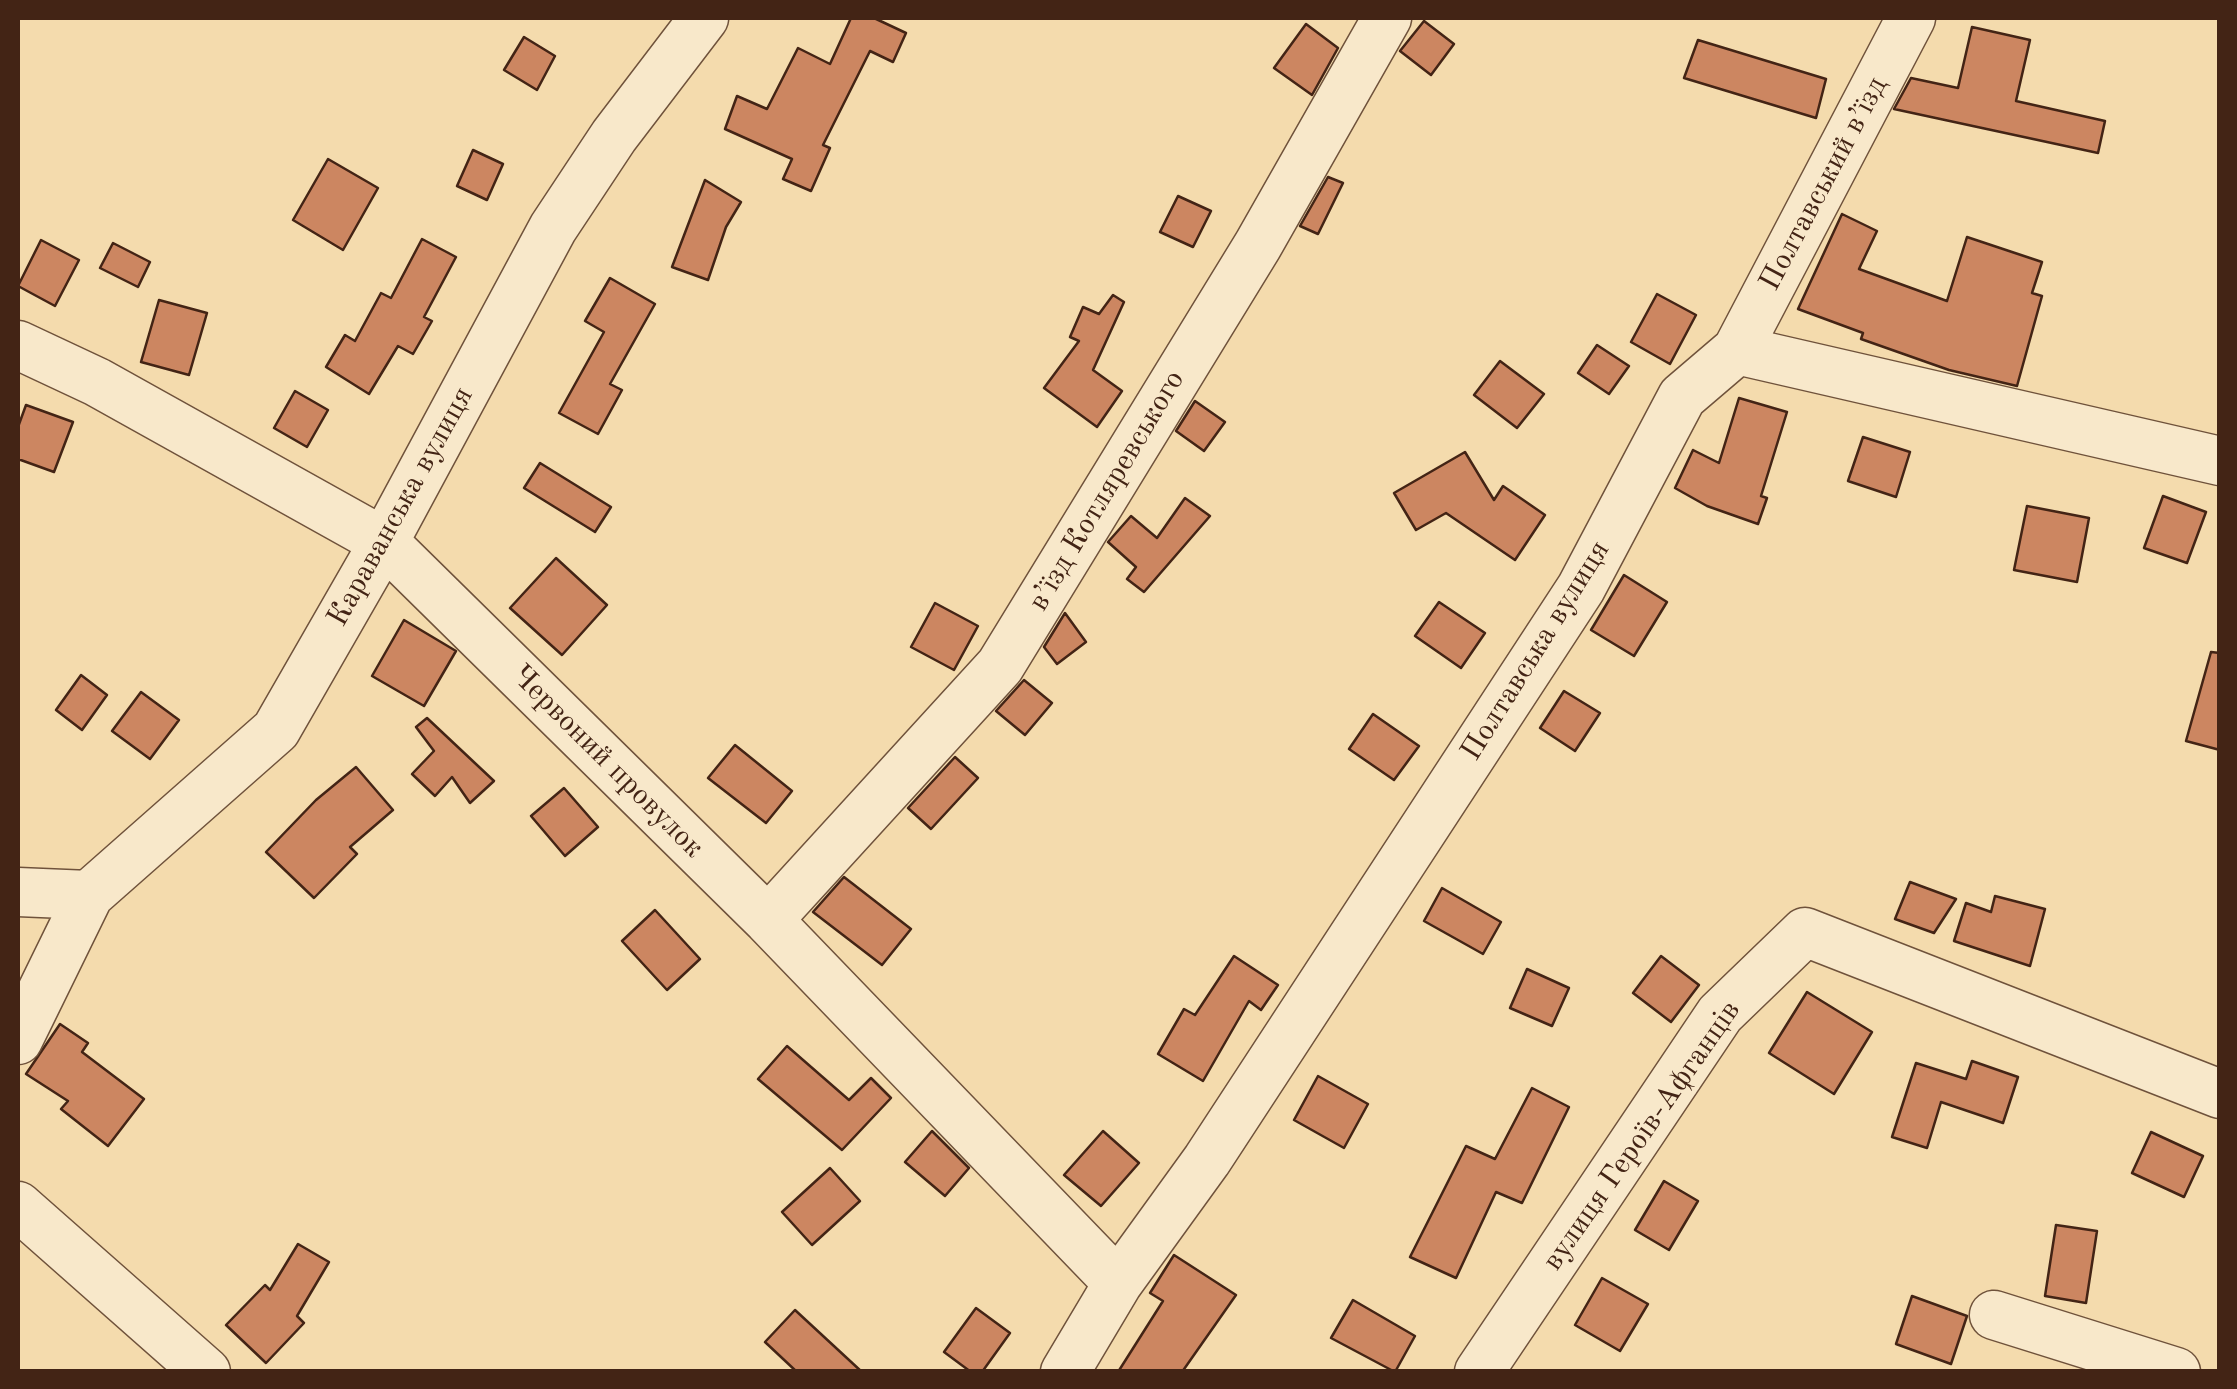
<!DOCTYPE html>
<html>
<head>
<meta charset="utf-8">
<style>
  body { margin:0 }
  #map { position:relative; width:2237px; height:1389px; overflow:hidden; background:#f4dbad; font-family:"Old Standard TT",serif }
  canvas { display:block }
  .frame { position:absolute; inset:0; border:20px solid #432415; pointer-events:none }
</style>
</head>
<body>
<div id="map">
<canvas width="2237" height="1389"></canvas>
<div class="frame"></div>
</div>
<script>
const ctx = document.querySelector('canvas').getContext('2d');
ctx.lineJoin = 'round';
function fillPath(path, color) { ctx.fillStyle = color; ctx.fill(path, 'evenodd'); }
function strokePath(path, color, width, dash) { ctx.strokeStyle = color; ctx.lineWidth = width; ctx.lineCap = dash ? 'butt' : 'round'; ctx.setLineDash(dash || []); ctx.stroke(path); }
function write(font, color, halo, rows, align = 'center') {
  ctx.font = font + ' "Old Standard TT",serif'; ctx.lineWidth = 8; ctx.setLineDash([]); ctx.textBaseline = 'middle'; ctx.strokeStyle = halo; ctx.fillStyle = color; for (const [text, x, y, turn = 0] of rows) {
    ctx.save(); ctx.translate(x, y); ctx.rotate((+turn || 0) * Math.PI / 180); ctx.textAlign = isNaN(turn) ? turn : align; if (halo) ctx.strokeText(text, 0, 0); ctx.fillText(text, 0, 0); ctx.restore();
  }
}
const building = new Path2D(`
  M 851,18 L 874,18 L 906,33 L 893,62 L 870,51 L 823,145 L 830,148 L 811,191 L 783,179 L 792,159 L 725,129 L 737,96 L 767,109 L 798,48 L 830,64 Z
  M 1424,21 L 1454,44 L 1431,75 L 1400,51 Z
  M 1306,24 L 1338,48 L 1312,95 L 1274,68 Z
  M 1972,27 L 2030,40 L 2016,101 L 2105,121 L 2098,153 L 1894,109 L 1911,78 L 1958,88 Z
  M 524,37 L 555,56 L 537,90 L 504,70 Z
  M 1698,40 L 1826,79 L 1816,118 L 1684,78 Z
  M 473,150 L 503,164 L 487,200 L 457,186 Z
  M 328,159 L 378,188 L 343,250 L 293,220 Z
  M 1328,177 L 1343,183 L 1318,234 L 1300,226 Z
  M 705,180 L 741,202 L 726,227 L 708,280 L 672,267 Z
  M 1178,196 L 1211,211 L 1193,247 L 1160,232 Z
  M 1842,214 L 1877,231 L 1859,269 L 1947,301 L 1967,237 L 2042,262 L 2032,293 L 2042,296 L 2017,386 L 1949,370 L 1861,339 L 1863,333 L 1798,309 Z
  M 422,239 L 456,257 L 424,317 L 432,321 L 413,354 L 398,346 L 369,394 L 326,367 L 345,335 L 355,341 L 381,293 L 391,298 Z
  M 41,240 L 79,260 L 55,306 L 18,286 Z
  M 113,243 L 150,262 L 138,287 L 100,268 Z
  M 610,278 L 655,304 L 610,384 L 622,390 L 598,434 L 559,413 L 604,332 L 585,321 Z
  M 1657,294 L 1696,315 L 1670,364 L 1631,342 Z
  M 1113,295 L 1124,302 L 1093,370 L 1122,391 L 1097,427 L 1044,388 L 1079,341 L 1070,337 L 1083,307 L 1099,314 Z
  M 159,300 L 207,313 L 189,375 L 141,362 Z
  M 1597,345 L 1629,366 L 1609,394 L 1578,373 Z
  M 1500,361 L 1544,394 L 1517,428 L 1474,395 Z
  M 295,391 L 328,410 L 307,447 L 274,428 Z
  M 1739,398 L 1787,412 L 1761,496 L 1767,498 L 1758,524 L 1707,506 L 1675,488 L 1693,450 L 1719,463 Z
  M 1195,401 L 1225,422 L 1204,451 L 1176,431 Z
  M 26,405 L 73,422 L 54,472 L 18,459 L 18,427 Z
  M 1863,437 L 1910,452 L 1896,497 L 1848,481 Z
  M 1465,452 L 1494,500 L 1503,486 L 1545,515 L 1515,560 L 1446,513 L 1416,530 L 1394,493 Z
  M 540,463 L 611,507 L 595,532 L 524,488 Z
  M 2163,496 L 2206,512 L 2187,563 L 2144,548 Z
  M 1185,498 L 1210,516 L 1144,592 L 1127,579 L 1136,567 L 1108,542 L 1131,516 L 1157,538 Z
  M 2027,506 L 2089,518 L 2077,582 L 2014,570 Z
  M 556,558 L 607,605 L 562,655 L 510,608 Z
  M 1624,575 L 1667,602 L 1634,656 L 1591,630 Z
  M 1439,602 L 1485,633 L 1461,668 L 1415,636 Z
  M 935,603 L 978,626 L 954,670 L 911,647 Z
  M 1065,613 L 1086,642 L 1057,664 L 1044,647 Z
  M 404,620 L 456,651 L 424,706 L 372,676 Z
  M 2211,652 L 2220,653 L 2220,750 L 2186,741 Z
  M 81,675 L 107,695 L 82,730 L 56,710 Z
  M 1024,680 L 1052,703 L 1025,735 L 996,711 Z
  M 1564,691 L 1600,713 L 1575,751 L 1540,728 Z
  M 141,692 L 179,720 L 150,759 L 112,731 Z
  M 1373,714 L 1419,746 L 1394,780 L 1349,749 Z
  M 427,718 L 494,781 L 470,803 L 452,777 L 435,796 L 412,774 L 434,751 L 416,727 Z
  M 735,745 L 792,791 L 766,823 L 708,778 Z
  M 955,757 L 978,778 L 931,829 L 908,808 Z
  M 356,767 L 393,810 L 350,847 L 357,854 L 314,898 L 266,852 L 316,800 Z
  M 564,788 L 598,827 L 565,856 L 531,816 Z
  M 844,877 L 911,929 L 882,965 L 813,912 Z
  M 1910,882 L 1956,899 L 1934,933 L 1895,919 Z
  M 1442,888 L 1501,922 L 1483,954 L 1424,921 Z
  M 1995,896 L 2045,909 L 2030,966 L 1954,941 L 1966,903 L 1991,912 Z
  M 655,910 L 700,959 L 667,990 L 622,941 Z
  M 1234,956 L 1278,985 L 1261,1010 L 1249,1001 L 1203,1081 L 1158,1054 L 1184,1009 L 1195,1015 Z
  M 1661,956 L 1699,985 L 1671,1022 L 1633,993 Z
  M 1527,969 L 1569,988 L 1552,1026 L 1510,1008 Z
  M 1807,992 L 1872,1032 L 1834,1094 L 1769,1053 Z
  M 60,1024 L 88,1043 L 82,1052 L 144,1099 L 108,1146 L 61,1109 L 68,1101 L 26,1074 Z
  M 787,1046 L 849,1100 L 871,1078 L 891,1098 L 842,1150 L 758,1079 Z
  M 1972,1061 L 2018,1077 L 2003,1123 L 1941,1102 L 1927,1148 L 1892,1137 L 1916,1063 L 1966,1079 Z
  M 1318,1076 L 1368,1104 L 1344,1148 L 1294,1120 Z
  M 1532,1088 L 1569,1107 L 1522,1203 L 1496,1192 L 1456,1278 L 1410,1257 L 1466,1146 L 1495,1159 Z
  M 932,1131 L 969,1168 L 945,1196 L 905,1162 Z
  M 1103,1131 L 1139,1163 L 1101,1206 L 1064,1175 Z
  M 2151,1132 L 2203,1156 L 2184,1197 L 2132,1173 Z
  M 830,1168 L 860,1201 L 812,1245 L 782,1212 Z
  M 1664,1181 L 1698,1201 L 1669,1250 L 1635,1230 Z
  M 2056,1225 L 2097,1231 L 2086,1303 L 2045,1296 Z
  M 298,1244 L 329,1262 L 297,1316 L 304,1323 L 266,1363 L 226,1325 L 265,1285 L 270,1290 Z
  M 1174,1255 L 1236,1295 L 1182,1372 L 1118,1372 L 1163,1301 L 1150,1293 Z
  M 1602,1278 L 1648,1304 L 1620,1351 L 1575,1325 Z
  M 1912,1296 L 1967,1316 L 1951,1364 L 1896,1344 Z
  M 1353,1300 L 1415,1336 L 1395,1372 L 1331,1338 Z
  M 976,1308 L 1010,1333 L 982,1372 L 971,1372 L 944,1352 Z
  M 795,1310 L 862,1372 L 797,1372 L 765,1342 Z`);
fillPath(building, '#cc8661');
strokePath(building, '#432415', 2.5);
const minor = new Path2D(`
  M 18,345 L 97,382 L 384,542 L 768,920 L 1118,1283
  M 1737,350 L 1911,18
  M 18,892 L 89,895 L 276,730 L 384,542 L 553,228 L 614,136 L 704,18
  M 768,920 L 1000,666 L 1258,245 L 1387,18
  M 18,1040 L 89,895
  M 18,1206 L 206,1372
  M 1994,1315 L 2176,1372
  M 1065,1372 L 1118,1283 L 1207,1160 L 1581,588 L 1682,397 L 1737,350 L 2220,461
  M 1479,1372 L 1720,1014 L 1805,932 L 2220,1094`);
strokePath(minor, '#6f523b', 51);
strokePath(minor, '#f8e8ca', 48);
write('30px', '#432415', '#f8e8ca', [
  ["Полтавський в’їзд",1824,184,-62],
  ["в’їзд Котляревського",1107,491,-59],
  ["Караванська вулиця",401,507,-61],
  ["Полтавська вулиця",1536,651,-58],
  ["Червоний провулок",607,762,45],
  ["вулиця Героїв-Афганців",1642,1136,-55]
]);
</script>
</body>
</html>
